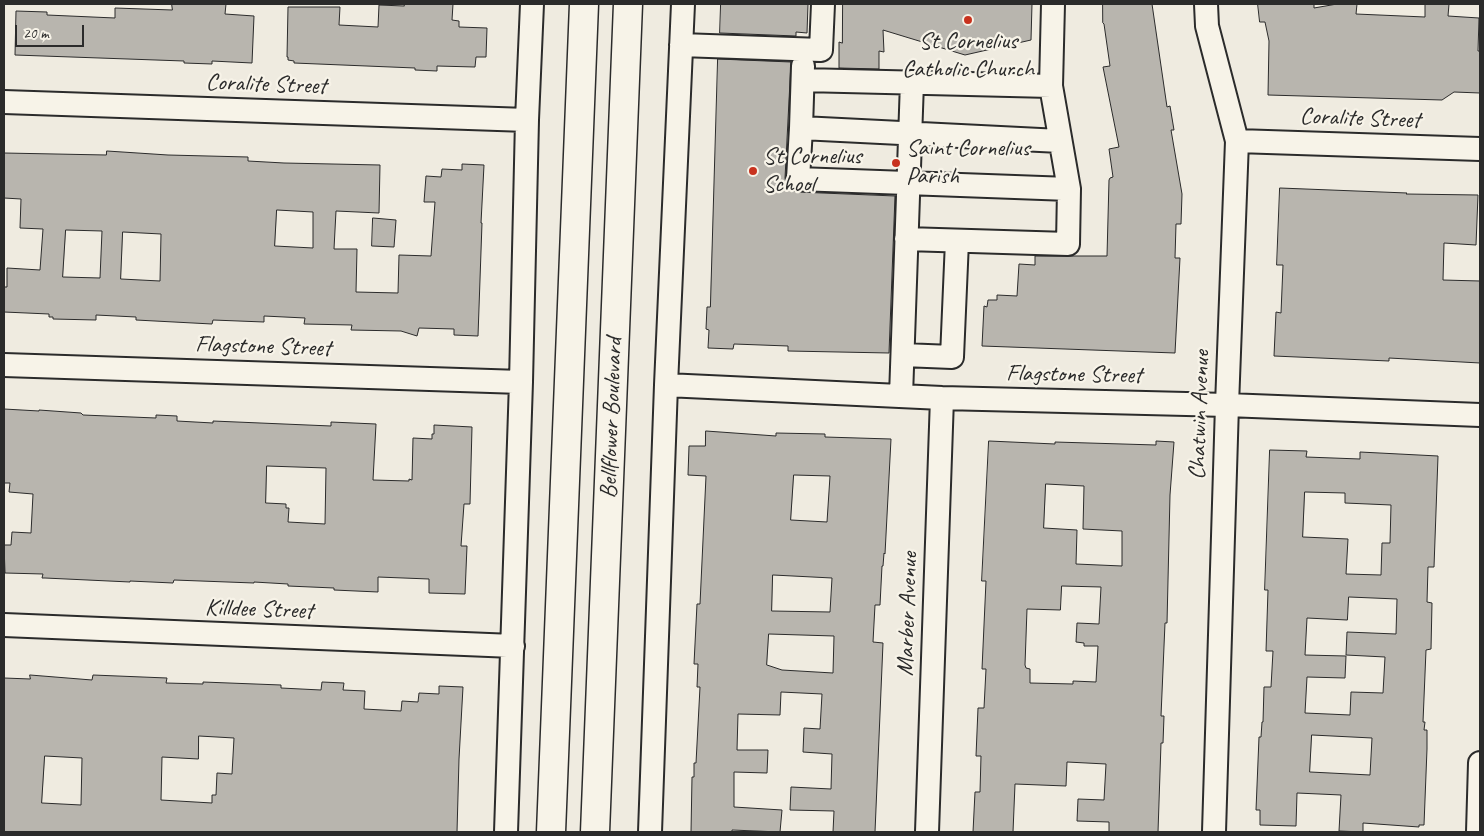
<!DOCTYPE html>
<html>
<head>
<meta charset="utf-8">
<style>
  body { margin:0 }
  #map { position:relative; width:1484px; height:836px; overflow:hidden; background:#efebe0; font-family:Caveat,sans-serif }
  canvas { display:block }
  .frame { position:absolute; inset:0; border:5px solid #2b2b2b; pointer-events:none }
  .scale { position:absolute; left:15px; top:25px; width:69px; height:22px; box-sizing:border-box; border:2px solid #2b2b2b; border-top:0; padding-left:6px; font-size:15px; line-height:18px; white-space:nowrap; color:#2b2b2b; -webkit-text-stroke:4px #f7f3e8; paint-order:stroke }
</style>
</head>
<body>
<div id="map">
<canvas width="1484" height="836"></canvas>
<div class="frame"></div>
<div class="scale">20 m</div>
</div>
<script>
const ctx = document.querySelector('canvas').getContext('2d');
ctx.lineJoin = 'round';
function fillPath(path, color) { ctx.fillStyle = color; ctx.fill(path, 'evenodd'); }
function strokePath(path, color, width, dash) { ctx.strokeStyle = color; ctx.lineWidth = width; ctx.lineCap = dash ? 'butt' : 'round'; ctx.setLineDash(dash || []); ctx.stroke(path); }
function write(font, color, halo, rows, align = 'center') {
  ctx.font = font + ' Caveat,sans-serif'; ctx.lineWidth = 4.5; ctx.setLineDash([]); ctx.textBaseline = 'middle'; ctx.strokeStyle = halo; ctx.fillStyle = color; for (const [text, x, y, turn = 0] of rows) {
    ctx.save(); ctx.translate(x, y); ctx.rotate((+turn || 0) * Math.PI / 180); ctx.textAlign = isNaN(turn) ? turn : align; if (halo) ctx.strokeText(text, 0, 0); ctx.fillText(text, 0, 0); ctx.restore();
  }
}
const building = new Path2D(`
  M 172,4 L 226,4 L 225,14 L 254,16 L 252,63 L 212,61 L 212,64 L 184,63 L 184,61 L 15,55 L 16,11 L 47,12 L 47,15 L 115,18 L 115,8 L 172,10 Z
  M 404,4 L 453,4 L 452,20 L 459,21 L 459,27 L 487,28 L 486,57 L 476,57 L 475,67 L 437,66 L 437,71 L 415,70 L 415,68 L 294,63 L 294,61 L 288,60 L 288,57 L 287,57 L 288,7 L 340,7 L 339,25 L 378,27 L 379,5 L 404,6 Z
  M 721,4 L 808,4 L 807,33 L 796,32 L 796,36 L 720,33 Z
  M 843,4 L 1032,4 L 1031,40 L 965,55 L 883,30 L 884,52 L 879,51 L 879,69 L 839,68 L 839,42 L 842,43 Z
  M 1103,4 L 1152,4 L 1167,107 L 1170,106 L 1174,130 L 1171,130 L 1182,194 L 1181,224 L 1176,224 L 1175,258 L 1180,258 L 1175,353 L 982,346 L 984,306 L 987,307 L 988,300 L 997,300 L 997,295 L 1017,296 L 1019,264 L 1035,265 L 1035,256 L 1107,256 L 1109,180 L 1110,178 L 1113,177 L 1109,149 L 1119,147 L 1103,67 L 1110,66 L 1104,24 L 1103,23 Z
  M 1258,4 L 1314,4 L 1314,8 L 1337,4 L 1357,4 L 1356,14 L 1425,17 L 1425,4 L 1449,4 L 1448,16 L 1479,18 L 1478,51 L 1480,51 L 1480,93 L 1454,92 L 1442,100 L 1268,95 L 1269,41 L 1265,22 L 1260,22 Z
  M 718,59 L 791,62 L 785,178 L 786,184 L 791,190 L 798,192 L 895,196 L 889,353 L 788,351 L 788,346 L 734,344 L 733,349 L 708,348 L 709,330 L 706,329 L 707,307 L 710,307 Z
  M 107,151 L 168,155 L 248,157 L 248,161 L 284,163 L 380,165 L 379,213 L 336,211 L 334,249 L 357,249 L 356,292 L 398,293 L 399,255 L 431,256 L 435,202 L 424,202 L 426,176 L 441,177 L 442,169 L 462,170 L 462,164 L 484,165 L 481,223 L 482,223 L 478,336 L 454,335 L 454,329 L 419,328 L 417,336 L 401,331 L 351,330 L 352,325 L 304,324 L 305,318 L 264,316 L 264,322 L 213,320 L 212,324 L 136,320 L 136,317 L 96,315 L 96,320 L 53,319 L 53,317 L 49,317 L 49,314 L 4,312 L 4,287 L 7,287 L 7,268 L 40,270 L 43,229 L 20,228 L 21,199 L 4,198 L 4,153 L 106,155 ZM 277,210 L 313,212 L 313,248 L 275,246 ZM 66,230 L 102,231 L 100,278 L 63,277 ZM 123,232 L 161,234 L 160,281 L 121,279 Z
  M 1280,188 L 1407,193 L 1406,194 L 1478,195 L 1476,245 L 1444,243 L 1443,280 L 1480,281 L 1480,363 L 1389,358 L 1389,361 L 1274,356 L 1276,312 L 1281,313 L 1283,265 L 1277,265 Z
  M 373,218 L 396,220 L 394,247 L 372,246 Z
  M 4,409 L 39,411 L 39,410 L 81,413 L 83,415 L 156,418 L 156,415 L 177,416 L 177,421 L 213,423 L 213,421 L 331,426 L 331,422 L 376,424 L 373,480 L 409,481 L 409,479 L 412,480 L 413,438 L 432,439 L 432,434 L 434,434 L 434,425 L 472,427 L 470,504 L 464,504 L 461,546 L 467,546 L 465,594 L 429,593 L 429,579 L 378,577 L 378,592 L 334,590 L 334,588 L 288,586 L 288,584 L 254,582 L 254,583 L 174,580 L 173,583 L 130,581 L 130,582 L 45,578 L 42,578 L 43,574 L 5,573 L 4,545 L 11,545 L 12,532 L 31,533 L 33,494 L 9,492 L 10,483 L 4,483 ZM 267,466 L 326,468 L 325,524 L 288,522 L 289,508 L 286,508 L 286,504 L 266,503 Z
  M 706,431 L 776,436 L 776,433 L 825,434 L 825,437 L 891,439 L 885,554 L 884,553 L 883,566 L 882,566 L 880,605 L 875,605 L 873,642 L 883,643 L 875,832 L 833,832 L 834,811 L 790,810 L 791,787 L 831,789 L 832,754 L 803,752 L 804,728 L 820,729 L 822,694 L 781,692 L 780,715 L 738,714 L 737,750 L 768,750 L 767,773 L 734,772 L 734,807 L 782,810 L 780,832 L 732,830 L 732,832 L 691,832 L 692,777 L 694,777 L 694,763 L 696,763 L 700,687 L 697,687 L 698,664 L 694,664 L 697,604 L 700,604 L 706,476 L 688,475 L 689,446 L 705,446 ZM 794,475 L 830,476 L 827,522 L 791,520 ZM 773,575 L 832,578 L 830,612 L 772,611 ZM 769,634 L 834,636 L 833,673 L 782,670 L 767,665 Z
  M 989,441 L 1055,444 L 1055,442 L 1156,445 L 1156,441 L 1174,442 L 1170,495 L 1167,623 L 1165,623 L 1161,716 L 1164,716 L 1163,743 L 1161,743 L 1158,832 L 1109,832 L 1109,822 L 1077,821 L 1078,799 L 1104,800 L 1106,764 L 1067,762 L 1066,786 L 1015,784 L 1013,832 L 973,832 L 975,792 L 980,792 L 981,756 L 976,756 L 978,708 L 984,708 L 986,669 L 982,669 L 986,581 L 982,581 ZM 1046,484 L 1084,486 L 1083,529 L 1122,531 L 1122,566 L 1076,564 L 1077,530 L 1044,528 ZM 1062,586 L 1101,587 L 1099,624 L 1077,623 L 1076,642 L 1084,643 L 1084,646 L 1098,646 L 1096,682 L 1073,681 L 1073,684 L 1030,683 L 1030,669 L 1026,668 L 1025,665 L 1027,609 L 1060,610 Z
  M 1270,450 L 1307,451 L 1306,457 L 1360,459 L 1360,452 L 1438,456 L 1434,567 L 1428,567 L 1427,602 L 1432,603 L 1431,649 L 1426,650 L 1423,722 L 1425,722 L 1424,730 L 1427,730 L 1427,749 L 1424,825 L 1419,825 L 1419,827 L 1363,823 L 1363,832 L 1339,831 L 1341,795 L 1297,793 L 1296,826 L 1260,825 L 1260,810 L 1256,810 L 1259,737 L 1261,737 L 1262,722 L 1263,722 L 1264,687 L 1271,687 L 1273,651 L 1266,651 L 1268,590 L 1265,590 ZM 1305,492 L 1345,493 L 1345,503 L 1391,505 L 1390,543 L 1382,543 L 1381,575 L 1346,574 L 1348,539 L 1303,537 ZM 1349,597 L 1397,599 L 1396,634 L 1347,632 L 1346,655 L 1385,657 L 1383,693 L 1351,692 L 1350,715 L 1305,713 L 1307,677 L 1345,678 L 1346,656 L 1305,655 L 1307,618 L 1347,620 ZM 1312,735 L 1372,738 L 1370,775 L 1310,772 Z
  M 30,675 L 92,680 L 93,675 L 167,678 L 166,683 L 203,684 L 203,682 L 281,685 L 281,688 L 321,690 L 322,682 L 344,683 L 343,690 L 365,691 L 364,709 L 401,711 L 402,701 L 418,702 L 419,693 L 439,694 L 439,686 L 463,687 L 459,759 L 457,832 L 4,832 L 4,678 L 30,679 ZM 199,736 L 234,738 L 232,774 L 217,773 L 216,795 L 212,795 L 212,803 L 161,800 L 162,757 L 198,759 ZM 45,756 L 82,758 L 81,805 L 42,803 Z`);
fillPath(building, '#b8b5ae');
strokePath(building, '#2b2b2b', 1);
const minor = new Path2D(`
  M 1206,4 L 1207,26 L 1237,141 L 1227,405 L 1214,832
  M 681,45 L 821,50 L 823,4
  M 803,80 L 1051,86 L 1053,4
  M 4,102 L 527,120
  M 801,128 L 803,66
  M 1060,141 L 801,128 L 798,179 L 1069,189
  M 1237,141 L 1480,149
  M 906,239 L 1068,244 L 1069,189 L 1051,86
  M 903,355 L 952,357 L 957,241
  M 4,365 L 521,382
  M 666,385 L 942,398 L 1227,405 L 1480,415
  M 901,396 L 912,82
  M 4,625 L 513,646
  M 506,832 L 521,382 L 527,120 L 532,4
  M 650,832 L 666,385 L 683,4
  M 927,832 L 942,398
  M 1478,832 L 1480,763`);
const major = new Path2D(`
  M 551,832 L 584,4
  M 595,832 L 628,4`);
strokePath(minor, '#2b2b2b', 26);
strokePath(major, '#2b2b2b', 31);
strokePath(minor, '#f7f3e8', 22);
strokePath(major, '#f7f3e8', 28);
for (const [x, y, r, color] of [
  [968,20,5,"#c8321e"],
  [896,163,5,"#c8321e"],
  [753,171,5,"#c8321e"]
]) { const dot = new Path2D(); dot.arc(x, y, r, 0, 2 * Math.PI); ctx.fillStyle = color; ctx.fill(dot); strokePath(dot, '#f7f3e8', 2); }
write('24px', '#2b2b2b', '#f7f3e8', [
  ["St Cornelius",968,42,"center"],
  ["Catholic Church",968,70,"center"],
  ["Saint Cornelius",906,149],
  ["Parish",906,177],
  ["St Cornelius",763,157],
  ["School",763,185]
], 'left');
write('24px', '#2b2b2b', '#f7f3e8', [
  ["Coralite Street",266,85,2],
  ["Coralite Street",1360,119,2],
  ["Flagstone Street",263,347,2],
  ["Flagstone Street",1074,375,1],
  ["Chatwin Avenue",1200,415,-88],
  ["Bellflower Boulevard",612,418,-88],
  ["Killdee Street",259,610,2],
  ["Marber Avenue",908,614,-88]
]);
</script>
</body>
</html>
